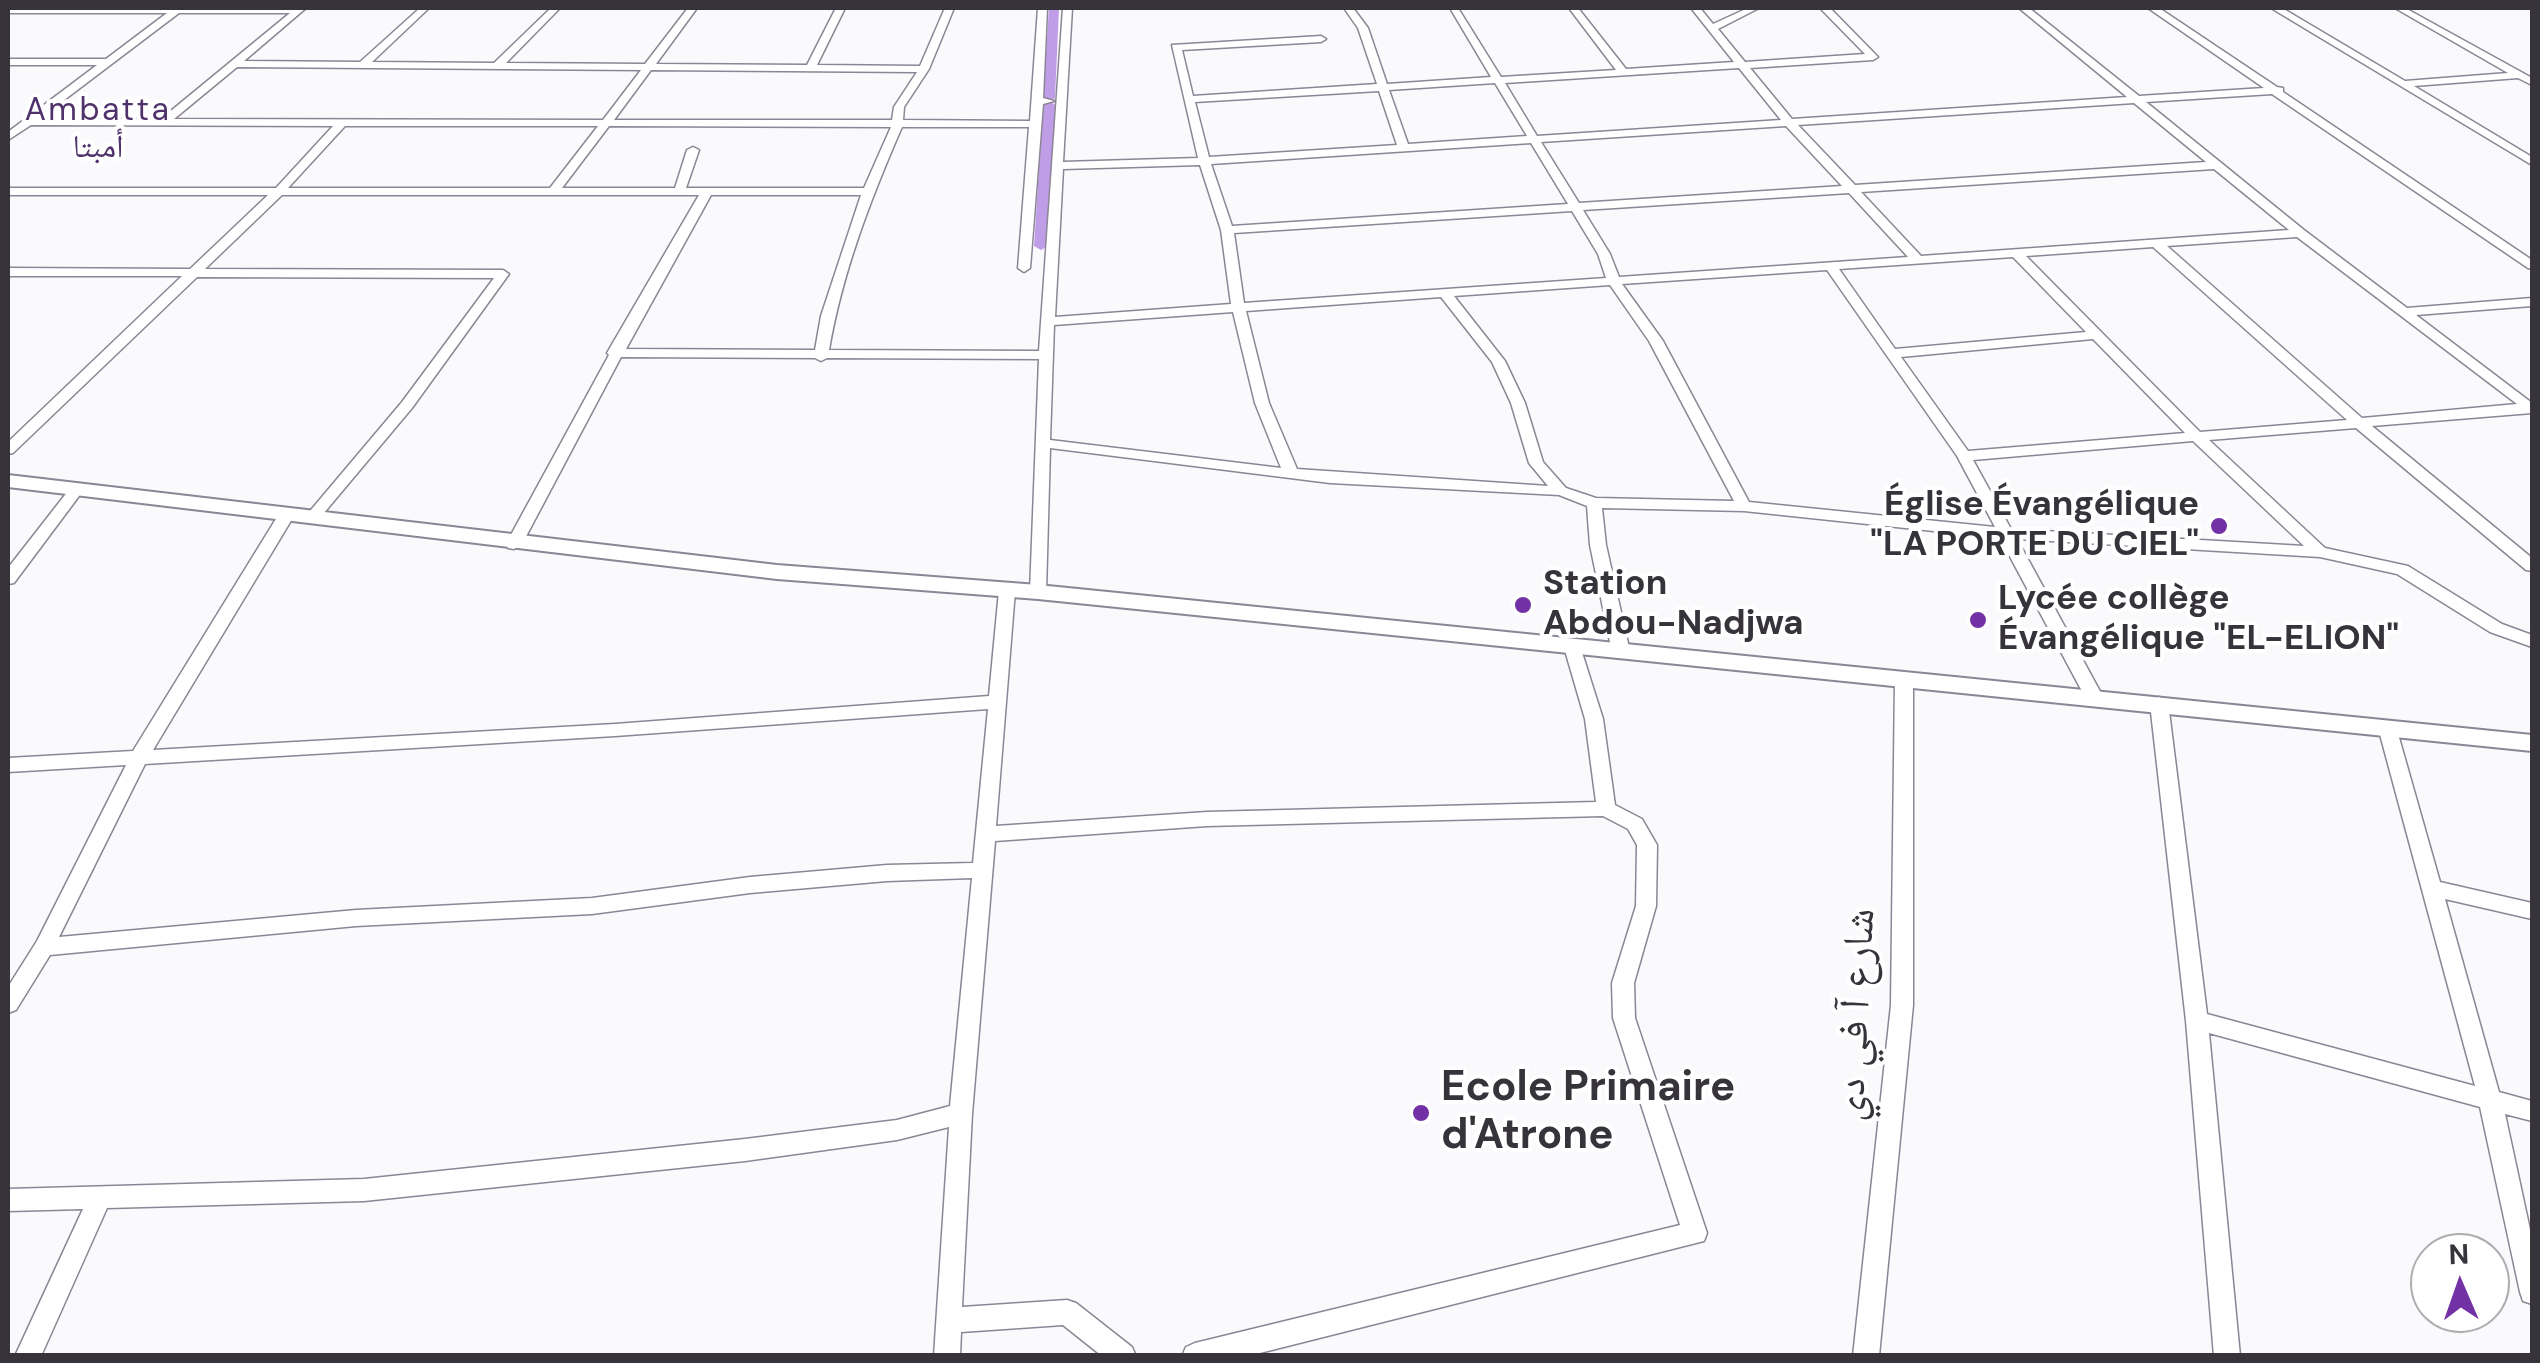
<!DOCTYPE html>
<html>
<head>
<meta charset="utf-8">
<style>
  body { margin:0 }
  #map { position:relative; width:2540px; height:1363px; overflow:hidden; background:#faf9fc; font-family:"DM Sans",sans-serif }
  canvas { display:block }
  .frame { position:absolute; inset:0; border:10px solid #36333a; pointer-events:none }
  .north { position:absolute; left:2410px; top:1233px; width:100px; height:100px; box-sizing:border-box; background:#fff; border:2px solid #afadb0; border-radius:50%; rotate:358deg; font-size:28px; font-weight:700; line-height:40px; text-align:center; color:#36333a }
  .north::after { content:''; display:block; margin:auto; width:35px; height:45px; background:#7232a6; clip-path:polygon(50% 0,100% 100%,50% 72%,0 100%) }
</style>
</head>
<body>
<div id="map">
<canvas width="2540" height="1363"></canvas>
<div class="frame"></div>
<div class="north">N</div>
</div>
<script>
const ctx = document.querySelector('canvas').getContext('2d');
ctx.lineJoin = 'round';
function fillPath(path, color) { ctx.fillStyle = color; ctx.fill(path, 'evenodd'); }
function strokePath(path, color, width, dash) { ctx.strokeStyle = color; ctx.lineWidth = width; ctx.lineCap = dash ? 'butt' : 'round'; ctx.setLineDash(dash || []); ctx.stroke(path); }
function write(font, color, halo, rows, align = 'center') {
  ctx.font = font + ' "DM Sans","Noto Naskh Arabic",sans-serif'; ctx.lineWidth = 8; ctx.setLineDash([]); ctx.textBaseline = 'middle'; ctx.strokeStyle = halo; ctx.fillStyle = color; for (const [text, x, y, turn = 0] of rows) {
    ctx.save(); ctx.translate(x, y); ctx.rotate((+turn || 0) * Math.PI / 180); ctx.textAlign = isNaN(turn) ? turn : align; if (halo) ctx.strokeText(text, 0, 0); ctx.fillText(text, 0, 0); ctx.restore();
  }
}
fillPath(new Path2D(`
  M 1049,8 L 1059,8 L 1055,98 L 1050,101 L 1055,105 L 1048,246 L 1041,250 L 1034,246 L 1043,105 L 1048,101 L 1043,98 Z`), '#c09ee7');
const minor = new Path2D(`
  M 8,8 L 306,8 L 244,61 L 360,62 L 420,8 L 429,8 L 372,62 L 494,63 L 551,8 L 560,8 L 506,63 L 645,64 L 688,8 L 697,8 L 656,64 L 807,65 L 836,8 L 845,8 L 817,65 L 920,66 L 945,8 L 954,8 L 929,69 L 904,107 L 903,120 L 1030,121 L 1038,8 L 1047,8 L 1043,98 L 1054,101 L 1043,104 L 1030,268 L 1024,272 L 1018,268 L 1029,127 L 902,127 C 871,198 842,273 829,350 L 1039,351 L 1063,8 L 1072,8 L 1063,162 L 1198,158 L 1172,45 L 1321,36 L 1326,39 L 1321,42 L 1182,50 L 1193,96 L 1377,84 L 1358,28 L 1344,8 L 1353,8 L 1368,28 L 1387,84 L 1491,77 L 1450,8 L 1458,8 L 1501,77 L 1616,70 L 1569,8 L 1578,8 L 1626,69 L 1734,62 L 1691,8 L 1700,8 L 1713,24 L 1748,8 L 1759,8 L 1718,29 L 1745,62 L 1865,54 L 1820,8 L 1830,8 L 1878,57 L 1873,60 L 1750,68 L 1792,119 L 2127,97 L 2019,8 L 2029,8 L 2139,96 L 2264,88 L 2148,8 L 2159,8 L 2277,87 L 2283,88 L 2283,92 L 2532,260 L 2532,269 L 2528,268 L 2272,94 L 2146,102 L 2304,230 L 2407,308 L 2532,298 L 2532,306 L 2416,315 L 2532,403 L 2532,413 L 2372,426 L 2532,558 L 2532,571 L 2526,570 L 2356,428 L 2209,440 L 2325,548 L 2408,566 L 2502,624 L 2532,635 L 2532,647 L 2490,632 L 2397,574 L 2320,557 L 2017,539 L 2102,695 L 2093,701 L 2084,695 L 2000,538 L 1744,511 L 1602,508 L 1606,545 L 1630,652 L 1621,658 L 1612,652 L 1590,545 L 1587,506 L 1559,495 L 1330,483 L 1050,448 L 1046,592 L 1038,597 L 1030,592 L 1039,359 L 827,358 L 821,361 L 815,358 L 621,357 L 522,544 L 514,549 L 508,548 L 506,544 L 609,355 L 607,353 L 699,195 L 282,195 L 205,269 L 503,270 L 509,274 L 412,408 L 318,520 L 308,520 L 305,517 L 402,402 L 494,278 L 197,277 L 13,453 L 8,454 L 8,442 L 182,276 L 8,276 L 8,268 L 190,269 L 268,195 L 8,195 L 8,188 L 276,188 L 333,126 L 31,125 L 8,140 L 8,132 L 97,65 L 8,65 L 8,59 L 106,59 L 167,13 L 8,13 ZM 179,13 L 290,13 L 161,119 L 39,119 ZM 237,67 L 641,70 L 603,120 L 174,119 ZM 1739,68 L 1781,120 L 1537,136 L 1505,83 ZM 651,70 L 917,72 L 894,107 L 892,120 L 614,120 ZM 1495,83 L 1527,136 L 1408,144 L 1389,90 ZM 1379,91 L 1397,145 L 1209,157 L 1195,102 ZM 2134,103 L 2206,162 L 1855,185 L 1798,125 ZM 345,126 L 598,126 L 550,188 L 288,188 ZM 609,126 L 891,127 L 864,188 L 686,188 L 699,150 L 693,147 L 687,150 L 675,188 L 562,188 ZM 1786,126 L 1842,186 L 1579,203 L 1541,142 ZM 1531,143 L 1568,204 L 1232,226 L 1211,164 ZM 1200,165 L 1221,230 L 1231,304 L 1055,317 L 1063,169 ZM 2214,169 L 2289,230 L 1921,256 L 1861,192 ZM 1849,193 L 1908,257 L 1619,277 L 1610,254 L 1583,210 ZM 711,195 L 861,195 L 821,316 L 815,350 L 626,349 ZM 1572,211 L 1598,254 L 1606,278 L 1244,303 L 1234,233 ZM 2297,237 L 2517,404 L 2362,418 L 2167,246 ZM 2153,247 L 2347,420 L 2200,432 L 2026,256 ZM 2013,257 L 2086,332 L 1895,349 L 1839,269 ZM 1827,270 L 1957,456 L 1995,527 L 1749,502 L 1663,341 L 1622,284 ZM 1610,285 L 1649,341 L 1734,501 L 1596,498 L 1566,488 L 1543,462 L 1525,403 L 1505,361 L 1454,296 ZM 1441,297 L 1492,362 L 1511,403 L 1529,463 L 1548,486 L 1297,469 L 1269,403 L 1246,311 ZM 1233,312 L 1255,403 L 1281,468 L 1050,440 L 1054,325 ZM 2093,339 L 2185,433 L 1968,451 L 1901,357 ZM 2193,441 L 2304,546 L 2011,529 L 1973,460 Z
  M 2271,8 L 2282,8 L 2405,81 L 2508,73 L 2395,8 L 2405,8 L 2532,78 L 2532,85 L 2518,78 L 2414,86 L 2532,157 L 2532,165 Z
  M 77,484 L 82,486 L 85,489 L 82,492 L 14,583 L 8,584 L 8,568 L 72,486 Z
  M 287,509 L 295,514 L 153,750 L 615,724 L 989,696 L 999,591 L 1007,586 L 1015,591 L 996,826 L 1207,812 L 1596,802 L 1585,719 L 1564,647 L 1567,643 L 1579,643 L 1603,719 L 1615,805 L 1642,819 L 1657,845 L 1656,906 L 1634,983 L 1635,1018 L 1707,1233 L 1704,1241 L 1248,1356 L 1182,1356 L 1186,1347 L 1195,1343 L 1680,1225 L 1613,1018 L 1612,983 L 1636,906 L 1637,845 L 1628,829 L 1603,816 L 1207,826 L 995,841 L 972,1114 L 962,1307 L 1067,1300 L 1076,1303 L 1132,1347 L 1136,1356 L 1102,1356 L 1063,1325 L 961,1332 L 960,1356 L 934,1356 L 949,1127 L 897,1140 L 745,1161 L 364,1201 L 107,1208 L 41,1356 L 15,1356 L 83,1209 L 8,1211 L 8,1189 L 364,1179 L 745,1139 L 897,1120 L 950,1106 L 972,878 L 887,881 L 750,893 L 592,914 L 356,926 L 50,955 L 16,1010 L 8,1013 L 8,987 L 37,941 L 126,765 L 8,772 L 8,758 L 133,751 L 279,514 ZM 988,709 L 973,863 L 887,865 L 750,877 L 592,898 L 356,910 L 59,937 L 145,764 L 615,736 Z
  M 1904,672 L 1913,678 L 1913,1005 L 1879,1356 L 1853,1356 L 1891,1005 L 1895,678 Z
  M 2159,697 L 2168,703 L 2207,1014 L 2475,1086 L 2378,727 L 2381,722 L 2393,722 L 2396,727 L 2440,882 L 2532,903 L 2532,919 L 2445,899 L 2499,1092 L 2532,1101 L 2532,1121 L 2505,1114 L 2532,1239 L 2532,1304 L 2523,1301 L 2520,1292 L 2480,1107 L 2209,1033 L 2240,1356 L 2214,1356 L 2186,1021 L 2150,703 Z`);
const tertiary = new Path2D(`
  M 8,475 L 777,565 L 1038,585 L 2532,735 L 2532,751 L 1038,599 L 777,579 L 8,487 Z`);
strokePath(minor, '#8c8595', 3);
strokePath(tertiary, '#8c8595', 4);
fillPath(minor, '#fff');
fillPath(tertiary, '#fff');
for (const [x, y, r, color] of [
  [2219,526,10,"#7232a6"],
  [1523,605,10,"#7232a6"],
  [1978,620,10,"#7232a6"],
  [1421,1113,10,"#7232a6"]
]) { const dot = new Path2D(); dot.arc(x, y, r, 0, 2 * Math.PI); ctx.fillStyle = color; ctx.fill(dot); strokePath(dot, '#fff', 4); }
ctx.letterSpacing = '2.5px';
write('32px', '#4f316b', '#fff', [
  ["Ambatta",98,112],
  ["أمبتا",98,149]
]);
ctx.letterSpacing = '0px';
write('bold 35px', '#36333a', '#fff', [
  ["Église Évangélique",2199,506,"right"],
  ["\"LA PORTE DU CIEL\"",2199,546,"right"],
  ["Station",1543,585],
  ["Abdou-Nadjwa",1543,625],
  ["Lycée collège",1998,600],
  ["Évangélique \"EL-ELION\"",1998,640]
], 'left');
write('42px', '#36333a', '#fff', [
  ["شارع آ في دي",1857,1015,-87]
]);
write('bold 42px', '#36333a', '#fff', [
  ["Ecole Primaire",1441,1089],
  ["d'Atrone",1441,1137]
], 'left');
</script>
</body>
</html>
